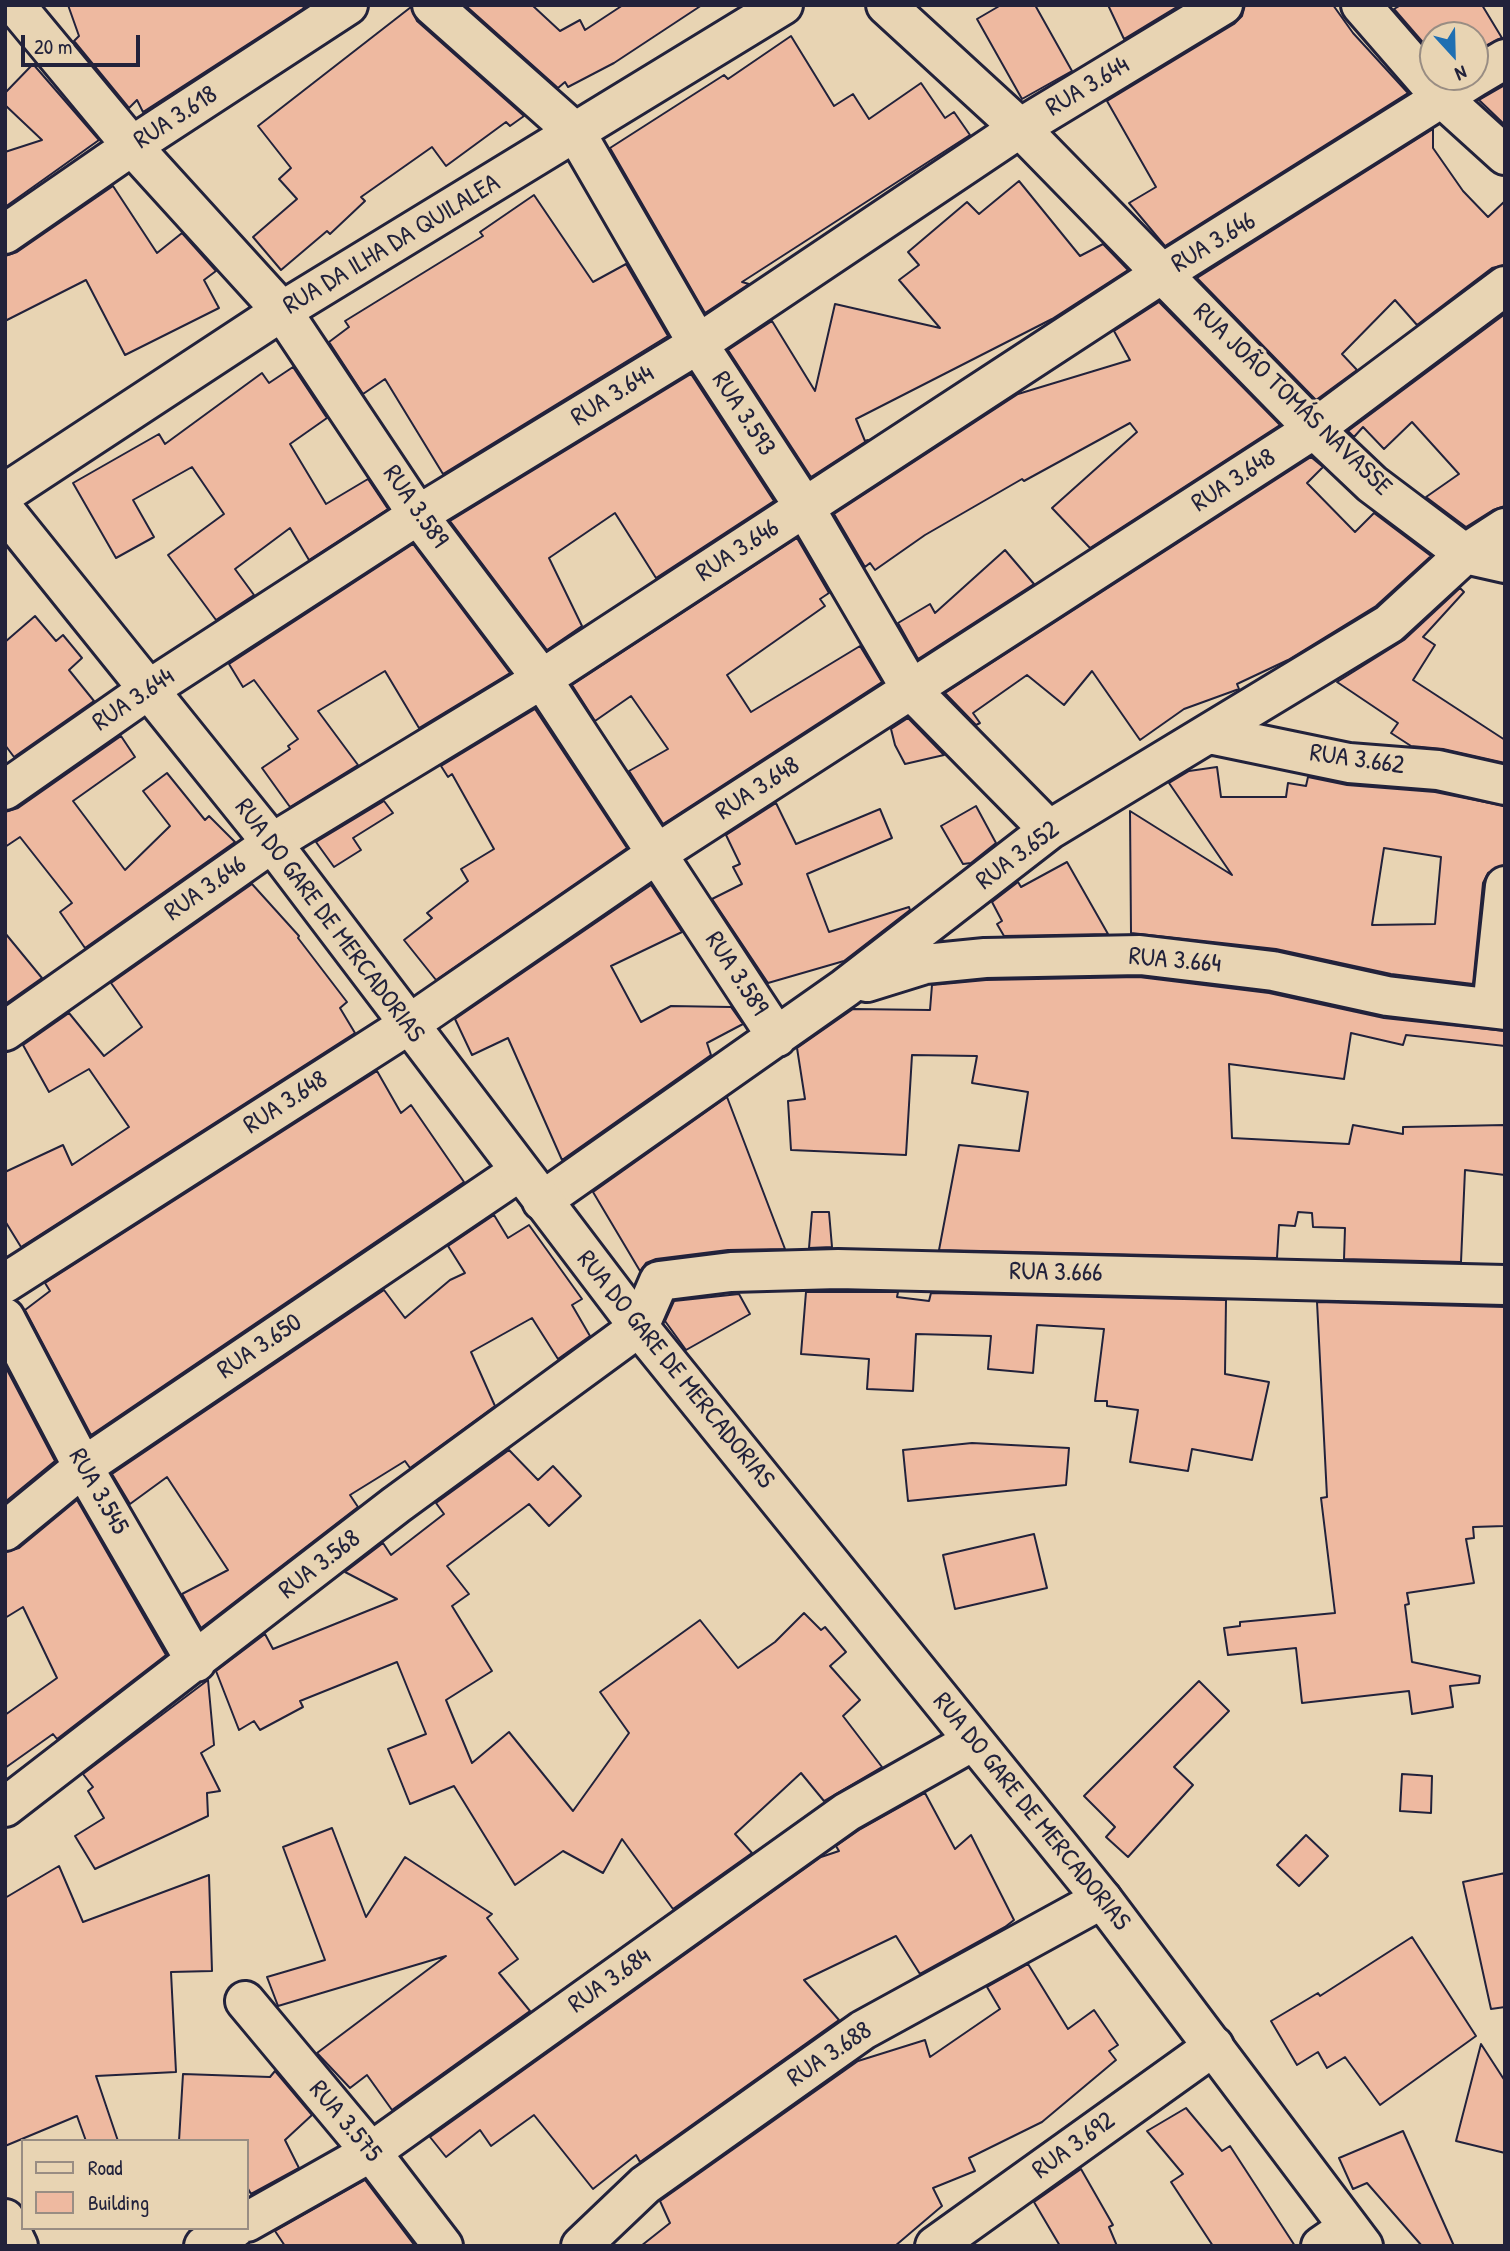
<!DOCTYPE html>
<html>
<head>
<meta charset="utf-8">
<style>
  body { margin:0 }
  #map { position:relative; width:1510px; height:2251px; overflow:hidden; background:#e8d4b3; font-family:"Patrick Hand",sans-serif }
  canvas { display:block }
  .frame { position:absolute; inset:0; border:7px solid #22223b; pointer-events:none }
  .legend { position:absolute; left:21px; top:2139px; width:228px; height:91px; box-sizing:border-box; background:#e8d4b3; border:2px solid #998d83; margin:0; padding:9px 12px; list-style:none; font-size:21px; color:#22223b }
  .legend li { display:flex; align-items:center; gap:14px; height:35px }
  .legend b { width:35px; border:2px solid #998d83 }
  .north { position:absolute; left:1419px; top:21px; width:70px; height:70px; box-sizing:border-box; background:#e8d4b3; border:2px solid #998d83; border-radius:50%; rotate:158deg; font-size:19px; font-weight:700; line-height:28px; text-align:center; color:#22223b }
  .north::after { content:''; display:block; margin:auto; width:24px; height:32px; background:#1f6fb2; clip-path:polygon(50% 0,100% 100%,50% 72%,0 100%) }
  .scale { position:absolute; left:21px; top:35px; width:119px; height:32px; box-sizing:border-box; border:4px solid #22223b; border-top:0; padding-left:9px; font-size:21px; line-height:24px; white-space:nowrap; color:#22223b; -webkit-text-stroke:5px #e8d4b3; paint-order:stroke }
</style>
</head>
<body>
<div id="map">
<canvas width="1510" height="2251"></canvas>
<div class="frame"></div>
<ul class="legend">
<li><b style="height:9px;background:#e8d4b3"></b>Road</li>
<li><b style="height:19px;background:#eeb9a0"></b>Building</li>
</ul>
<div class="north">N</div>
<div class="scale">20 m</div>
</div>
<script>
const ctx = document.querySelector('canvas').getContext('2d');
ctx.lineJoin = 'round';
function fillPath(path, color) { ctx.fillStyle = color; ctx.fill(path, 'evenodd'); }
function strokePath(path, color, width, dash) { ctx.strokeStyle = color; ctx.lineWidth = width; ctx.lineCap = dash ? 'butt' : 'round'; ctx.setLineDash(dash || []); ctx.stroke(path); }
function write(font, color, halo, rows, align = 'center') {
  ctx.font = font + ' "Patrick Hand",sans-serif'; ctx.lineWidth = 6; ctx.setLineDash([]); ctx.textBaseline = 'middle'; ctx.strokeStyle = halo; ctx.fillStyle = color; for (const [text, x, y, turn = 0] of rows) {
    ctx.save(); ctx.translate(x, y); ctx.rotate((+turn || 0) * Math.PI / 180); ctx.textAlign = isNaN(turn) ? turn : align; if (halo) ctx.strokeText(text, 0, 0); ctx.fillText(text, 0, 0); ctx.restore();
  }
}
const building = new Path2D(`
  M 68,5 L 302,5 L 304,8 L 143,112 L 137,100 L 129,108 L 74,41 L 79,36 Z
  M 465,5 L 532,5 L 560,31 L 580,20 L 585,30 L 623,5 L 702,5 L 614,63 L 568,87 L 565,82 L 558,88 Z
  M 1001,5 L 1035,5 L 1072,71 L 1022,99 L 977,19 Z
  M 1108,5 L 1180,5 L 1124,39 Z
  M 1245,5 L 1333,5 L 1353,33 L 1408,93 L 1165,246 L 1129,203 L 1156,187 L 1107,101 L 1234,24 L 1242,16 Z
  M 1401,5 L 1482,5 L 1502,38 L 1475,51 L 1475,35 L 1433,35 L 1433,54 L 1394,9 Z
  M 411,7 L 417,21 L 524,116 L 510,126 L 506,122 L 446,166 L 432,147 L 361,197 L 365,201 L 330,234 L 327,231 L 281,270 L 253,237 L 297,199 L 279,179 L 291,168 L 258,126 Z
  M 791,36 L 834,106 L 853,94 L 869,119 L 921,83 L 945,118 L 954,112 L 970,135 L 756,273 L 742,282 L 749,284 L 705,313 L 610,148 L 724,75 L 728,79 Z
  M 33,64 L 99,140 L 5,207 L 5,152 L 42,140 L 5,105 L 5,93 Z
  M 1505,85 L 1505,125 L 1479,100 Z
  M 1433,129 L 1433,148 L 1463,191 L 1488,217 L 1505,201 L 1505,265 L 1492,268 L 1417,325 L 1395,300 L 1342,354 L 1357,370 L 1316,400 L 1197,278 Z
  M 1019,181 L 1080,256 L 1103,244 L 1128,270 L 1052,319 L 856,419 L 865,441 L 868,440 L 811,477 L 728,350 L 772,321 L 815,391 L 835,304 L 940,328 L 899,280 L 919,265 L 908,252 L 967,202 L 979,214 Z
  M 113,186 L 157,253 L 182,233 L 216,271 L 204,280 L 219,308 L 125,355 L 86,280 L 5,321 L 5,256 L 17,252 Z
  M 534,195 L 593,282 L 626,264 L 668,336 L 443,474 L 385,379 L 363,394 L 329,342 L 349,327 L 345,321 L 483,236 L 480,232 Z
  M 1159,302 L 1280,425 L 1090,548 L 1052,508 L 1137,432 L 1130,423 L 1024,481 L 1022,479 L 925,535 L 875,570 L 870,563 L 865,567 L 834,514 L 1018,394 L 1130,360 L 1114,331 Z
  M 1505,314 L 1505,506 L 1493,510 L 1466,527 L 1426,497 L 1459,474 L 1412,422 L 1384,449 L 1363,427 L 1354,437 L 1348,431 Z
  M 293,367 L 327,418 L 290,444 L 326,504 L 368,479 L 388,509 L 309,560 L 290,528 L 235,569 L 254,595 L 216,620 L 168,555 L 224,514 L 192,467 L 133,500 L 154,537 L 116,558 L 73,483 L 159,434 L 165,444 L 262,373 L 269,383 Z
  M 691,374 L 774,501 L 656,578 L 615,513 L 549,558 L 582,626 L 547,650 L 450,521 Z
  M 1311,457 L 1323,467 L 1307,483 L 1355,532 L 1374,513 L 1431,556 L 1376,606 L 1288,660 L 1237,684 L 1239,689 L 1184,709 L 1140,740 L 1092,671 L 1064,705 L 1027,675 L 973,713 L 980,723 L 976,725 L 945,693 Z
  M 797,538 L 829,593 L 820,599 L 825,606 L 727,675 L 751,712 L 860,646 L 882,682 L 663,824 L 629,771 L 668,749 L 631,696 L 595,721 L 572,685 Z
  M 413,544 L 510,673 L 419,728 L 385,671 L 318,711 L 358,765 L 290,807 L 262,768 L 290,749 L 288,746 L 298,739 L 254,680 L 243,687 L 229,664 Z
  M 1005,550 L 1034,584 L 918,659 L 898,623 L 930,604 L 935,613 Z
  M 1460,588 L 1464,592 L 1423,637 L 1435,645 L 1413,680 L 1505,740 L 1505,763 L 1443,749 L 1411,746 L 1391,733 L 1398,723 L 1337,682 L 1404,640 Z
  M 35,616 L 56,641 L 63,635 L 82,658 L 69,670 L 94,701 L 14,757 L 5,745 L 5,642 Z
  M 535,709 L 627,848 L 436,980 L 404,940 L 432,918 L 427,913 L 468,881 L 461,869 L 494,849 L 452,774 L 448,777 L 441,766 Z
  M 908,718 L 944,755 L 905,764 L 895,745 L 891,729 Z
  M 121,736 L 135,757 L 73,801 L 125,870 L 170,826 L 143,791 L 167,773 L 205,820 L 209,816 L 235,842 L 85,948 L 60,912 L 72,903 L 20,837 L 5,847 L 5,812 L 18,808 Z
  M 1217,767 L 1221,797 L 1286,797 L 1288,783 L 1306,786 L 1308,777 L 1347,785 L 1435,792 L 1505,806 L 1505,865 L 1488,873 L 1483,883 L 1473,984 L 1391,974 L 1276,949 L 1131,933 L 1130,811 L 1232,875 L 1169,783 L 1189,771 ZM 1384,848 L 1441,857 L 1435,924 L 1372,925 Z
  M 384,801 L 393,813 L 353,838 L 361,850 L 334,867 L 316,842 Z
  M 776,803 L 796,844 L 880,809 L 892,838 L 807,874 L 829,932 L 909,907 L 910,910 L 844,961 L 768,983 L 712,899 L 742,884 L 733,867 L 740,864 L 726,835 Z
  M 976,806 L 996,843 L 971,863 L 963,864 L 941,826 Z
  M 1067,862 L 1108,934 L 1004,936 L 997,924 L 1002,921 L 992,902 L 1018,882 L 1021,887 Z
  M 252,884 L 299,936 L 298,938 L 347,1002 L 340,1008 L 355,1033 L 21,1247 L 5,1221 L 5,1172 L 63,1145 L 72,1165 L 129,1127 L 89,1069 L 49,1092 L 23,1045 L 69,1013 L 104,1056 L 142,1027 L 111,983 Z
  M 651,885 L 682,932 L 611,966 L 641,1022 L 671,1006 L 731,1007 L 743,1024 L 707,1043 L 711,1055 L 562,1160 L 508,1038 L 472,1055 L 455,1019 Z
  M 5,933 L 42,978 L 5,1004 Z
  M 1139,977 L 1269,993 L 1384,1018 L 1505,1031 L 1505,1046 L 1406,1035 L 1403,1045 L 1351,1033 L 1344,1079 L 1229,1064 L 1232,1138 L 1349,1144 L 1353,1125 L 1403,1134 L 1403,1127 L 1505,1125 L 1505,1175 L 1465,1170 L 1461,1262 L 1344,1259 L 1345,1228 L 1313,1227 L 1312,1213 L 1298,1212 L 1295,1226 L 1279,1225 L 1277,1258 L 939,1250 L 959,1145 L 1019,1151 L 1028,1092 L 972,1083 L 977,1056 L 912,1055 L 906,1155 L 791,1150 L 788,1101 L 805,1099 L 797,1048 L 853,1009 L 930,1010 L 932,985 L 986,980 Z
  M 377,1071 L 401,1113 L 411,1105 L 464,1182 L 91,1435 L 25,1310 L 50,1291 L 45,1283 Z
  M 727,1097 L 785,1249 L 728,1250 L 656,1259 L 646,1263 L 640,1271 L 593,1192 Z
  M 812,1212 L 829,1212 L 832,1247 L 809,1248 Z
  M 494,1215 L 508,1238 L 529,1225 L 582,1299 L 572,1305 L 590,1336 L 558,1359 L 532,1318 L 471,1352 L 495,1406 L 410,1468 L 405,1461 L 350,1495 L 358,1507 L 201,1628 L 182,1594 L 228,1570 L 167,1477 L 130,1504 L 112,1474 L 384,1290 L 405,1318 L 450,1280 L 465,1273 L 448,1246 Z
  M 806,1292 L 898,1292 L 897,1297 L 929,1301 L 931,1293 L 1226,1300 L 1225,1374 L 1269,1382 L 1252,1460 L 1192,1449 L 1188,1471 L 1130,1462 L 1138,1410 L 1107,1406 L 1107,1401 L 1095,1401 L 1104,1329 L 1037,1325 L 1033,1373 L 988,1369 L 991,1336 L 916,1334 L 913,1391 L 867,1389 L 869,1359 L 801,1354 Z
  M 739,1294 L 750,1314 L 686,1350 L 665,1321 L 674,1301 Z
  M 1317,1302 L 1505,1307 L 1505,1526 L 1473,1527 L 1474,1538 L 1466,1539 L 1474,1583 L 1407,1593 L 1409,1604 L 1405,1605 L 1412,1662 L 1480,1676 L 1479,1683 L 1450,1686 L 1453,1707 L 1412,1714 L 1409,1691 L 1302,1703 L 1296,1648 L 1228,1655 L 1224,1628 L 1240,1626 L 1240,1622 L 1335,1613 L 1321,1498 L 1327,1497 Z
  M 5,1366 L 55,1461 L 5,1502 Z
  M 972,1443 L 1069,1448 L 1066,1485 L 908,1501 L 903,1450 Z
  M 509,1450 L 538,1480 L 553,1466 L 581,1496 L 549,1526 L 529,1504 L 447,1566 L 469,1594 L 452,1606 L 492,1671 L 446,1700 L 472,1763 L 509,1732 L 573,1811 L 629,1733 L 600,1692 L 700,1620 L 738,1668 L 775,1642 L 804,1613 L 821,1630 L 825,1627 L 846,1652 L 830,1666 L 860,1700 L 843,1716 L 882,1767 L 824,1801 L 801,1773 L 735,1834 L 752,1853 L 673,1909 L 622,1839 L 603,1873 L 563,1851 L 515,1885 L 454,1786 L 410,1804 L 388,1749 L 426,1734 L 397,1662 L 300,1701 L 303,1707 L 260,1730 L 254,1721 L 239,1730 L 216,1671 L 265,1634 L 273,1649 L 397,1599 L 345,1572 L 383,1543 L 391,1555 L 444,1514 L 436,1503 Z
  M 77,1500 L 166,1655 L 57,1739 L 53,1734 L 5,1768 L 5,1715 L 57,1678 L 23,1607 L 5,1618 L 5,1552 L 19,1548 Z
  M 1034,1534 L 1047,1588 L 955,1609 L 943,1555 Z
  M 208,1680 L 214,1745 L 201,1753 L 220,1791 L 207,1793 L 208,1816 L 95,1869 L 75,1836 L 104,1818 L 88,1791 L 93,1787 L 83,1774 Z
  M 1199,1681 L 1229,1711 L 1174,1767 L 1193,1785 L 1128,1857 L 1106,1837 L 1115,1827 L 1084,1796 Z
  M 1402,1774 L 1432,1776 L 1431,1813 L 1400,1811 Z
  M 925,1793 L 955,1849 L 971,1835 L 1014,1920 L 1005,1927 L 920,1974 L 896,1936 L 804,1980 L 839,2020 L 640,2162 L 636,2155 L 593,2189 L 534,2115 L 491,2146 L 480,2130 L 446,2157 L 430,2137 L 821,1857 L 839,1851 L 836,1846 L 859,1830 Z
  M 332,1828 L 366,1917 L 405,1857 L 492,1914 L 487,1918 L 518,1959 L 499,1973 L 530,2011 L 392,2110 L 367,2075 L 350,2088 L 317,2053 L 446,1956 L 278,2006 L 267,1977 L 325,1960 L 283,1847 Z
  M 1306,1835 L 1328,1856 L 1299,1886 L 1277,1865 Z
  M 59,1866 L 83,1922 L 209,1875 L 212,1971 L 171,1972 L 176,2072 L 96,2076 L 118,2141 L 86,2141 L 77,2116 L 5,2146 L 5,1898 Z
  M 1505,1873 L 1505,2007 L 1491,2009 L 1463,1882 Z
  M 1412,1937 L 1476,2036 L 1380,2105 L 1345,2057 L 1327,2068 L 1318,2052 L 1297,2065 L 1271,2021 L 1318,1993 L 1320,1996 Z
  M 1028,1964 L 1068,2029 L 1094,2010 L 1118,2045 L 1109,2051 L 1116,2060 L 1042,2122 L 969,2158 L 975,2171 L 933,2188 L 942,2206 L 895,2246 L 641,2246 L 670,2223 L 660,2201 L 858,2061 L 925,2040 L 930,2057 L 1000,2009 L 987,1987 Z
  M 1481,2044 L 1505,2081 L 1505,2153 L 1456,2141 Z
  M 275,2071 L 312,2115 L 285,2140 L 299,2168 L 251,2194 L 247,2187 L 247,2141 L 179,2141 L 183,2074 L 270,2077 Z
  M 1186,2108 L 1222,2151 L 1230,2146 L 1295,2246 L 1213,2246 L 1171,2182 L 1183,2174 L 1147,2131 Z
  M 1403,2131 L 1430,2192 L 1454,2246 L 1422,2246 L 1367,2183 L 1353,2189 L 1339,2158 Z
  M 1081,2169 L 1113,2225 L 1109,2227 L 1117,2246 L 1060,2246 L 1034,2202 Z
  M 365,2180 L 415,2246 L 285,2246 L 275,2231 Z`);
fillPath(building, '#eeb9a0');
strokePath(building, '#22223b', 2);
const street = new Path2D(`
  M 15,5 L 132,146 L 282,311 L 418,515 L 542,679 L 777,1037
  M 432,5 L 576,133 L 698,344 L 805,508 L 912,691 L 1049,830
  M 886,5 L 1020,128 L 1314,429 L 1372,484 L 1465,554 L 1505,563
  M 1361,5 L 1441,97 L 1505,155
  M 1475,77 L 1505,59
  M 5,234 L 132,146 L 348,5
  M 5,493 L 282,311 L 783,5
  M 1209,734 L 1349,763 L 1438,770 L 1505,785
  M 5,790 L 148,690 L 418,515 L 698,344 L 1020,128 L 1223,5
  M 867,982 L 925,964 L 985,958 L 1140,955 L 1273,971 L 1387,996 L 1505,1010
  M 1492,1008 L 1505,886
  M 5,1031 L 272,843 L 542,679 L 1163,273 L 1475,77
  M 542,1201 L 845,988 L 1049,830 L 1389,624 L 1465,554 L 1505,528
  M 5,1283 L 408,1025 L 658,853 L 1314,429 L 1505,286
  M 5,1318 L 83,1467 L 196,1662
  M 5,1531 L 83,1467 L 520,1171
  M 5,1807 L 396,1505 L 639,1327 L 659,1281 L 731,1272 L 838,1269 L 1505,1285
  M 245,2001 L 371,2152 L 443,2246
  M 5,2219 L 18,2246
  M 247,2222 L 371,2152 L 847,1812 L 973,1741
  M 204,2246 L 235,2228
  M 581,2246 L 645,2185 L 863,2030 L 1102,1899
  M 935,2246 L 1214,2046
  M 1321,2246 L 1347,2228`);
const secondary = new Path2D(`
  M 5,511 L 272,843 L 639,1327 L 1102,1899 L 1363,2246`);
strokePath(street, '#22223b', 44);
strokePath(secondary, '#22223b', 44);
strokePath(street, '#e8d4b3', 38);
strokePath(secondary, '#e8d4b3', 38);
write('26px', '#22223b', '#e8d4b3', [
  ["RUA 3.644",1088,87,-31],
  ["RUA 3.618",176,118,-33],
  ["RUA 3.646",1214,243,-31],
  ["RUA DA ILHA DA QUILALEA",392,245,-31],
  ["RUA 3.644",613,396,-32],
  ["RUA JOÃO TOMÁS NAVASSE",1292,400,44],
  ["RUA 3.593",743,414,57],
  ["RUA 3.648",1234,481,-33],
  ["RUA 3.589",415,507,55],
  ["RUA 3.646",738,551,-33],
  ["RUA 3.644",134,700,-34],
  ["RUA 3.662",1357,760,8],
  ["RUA 3.648",758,789,-33],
  ["RUA 3.652",1018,856,-37],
  ["RUA 3.646",206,889,-35],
  ["RUA DO GARE DE MERCADORIAS",329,921,53],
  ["RUA 3.664",1175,961,5],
  ["RUA 3.589",736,974,57],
  ["RUA 3.648",286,1103,-33],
  ["RUA 3.666",1056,1273,1],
  ["RUA 3.650",260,1347,-34],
  ["RUA DO GARE DE MERCADORIAS",675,1370,51],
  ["RUA 3.545",98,1492,60],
  ["RUA 3.568",320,1565,-38],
  ["RUA DO GARE DE MERCADORIAS",1031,1812,51],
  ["RUA 3.684",610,1981,-35],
  ["RUA 3.688",830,2055,-34],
  ["RUA 3.575",345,2122,50],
  ["RUA 3.692",1074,2146,-36]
]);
</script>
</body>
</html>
